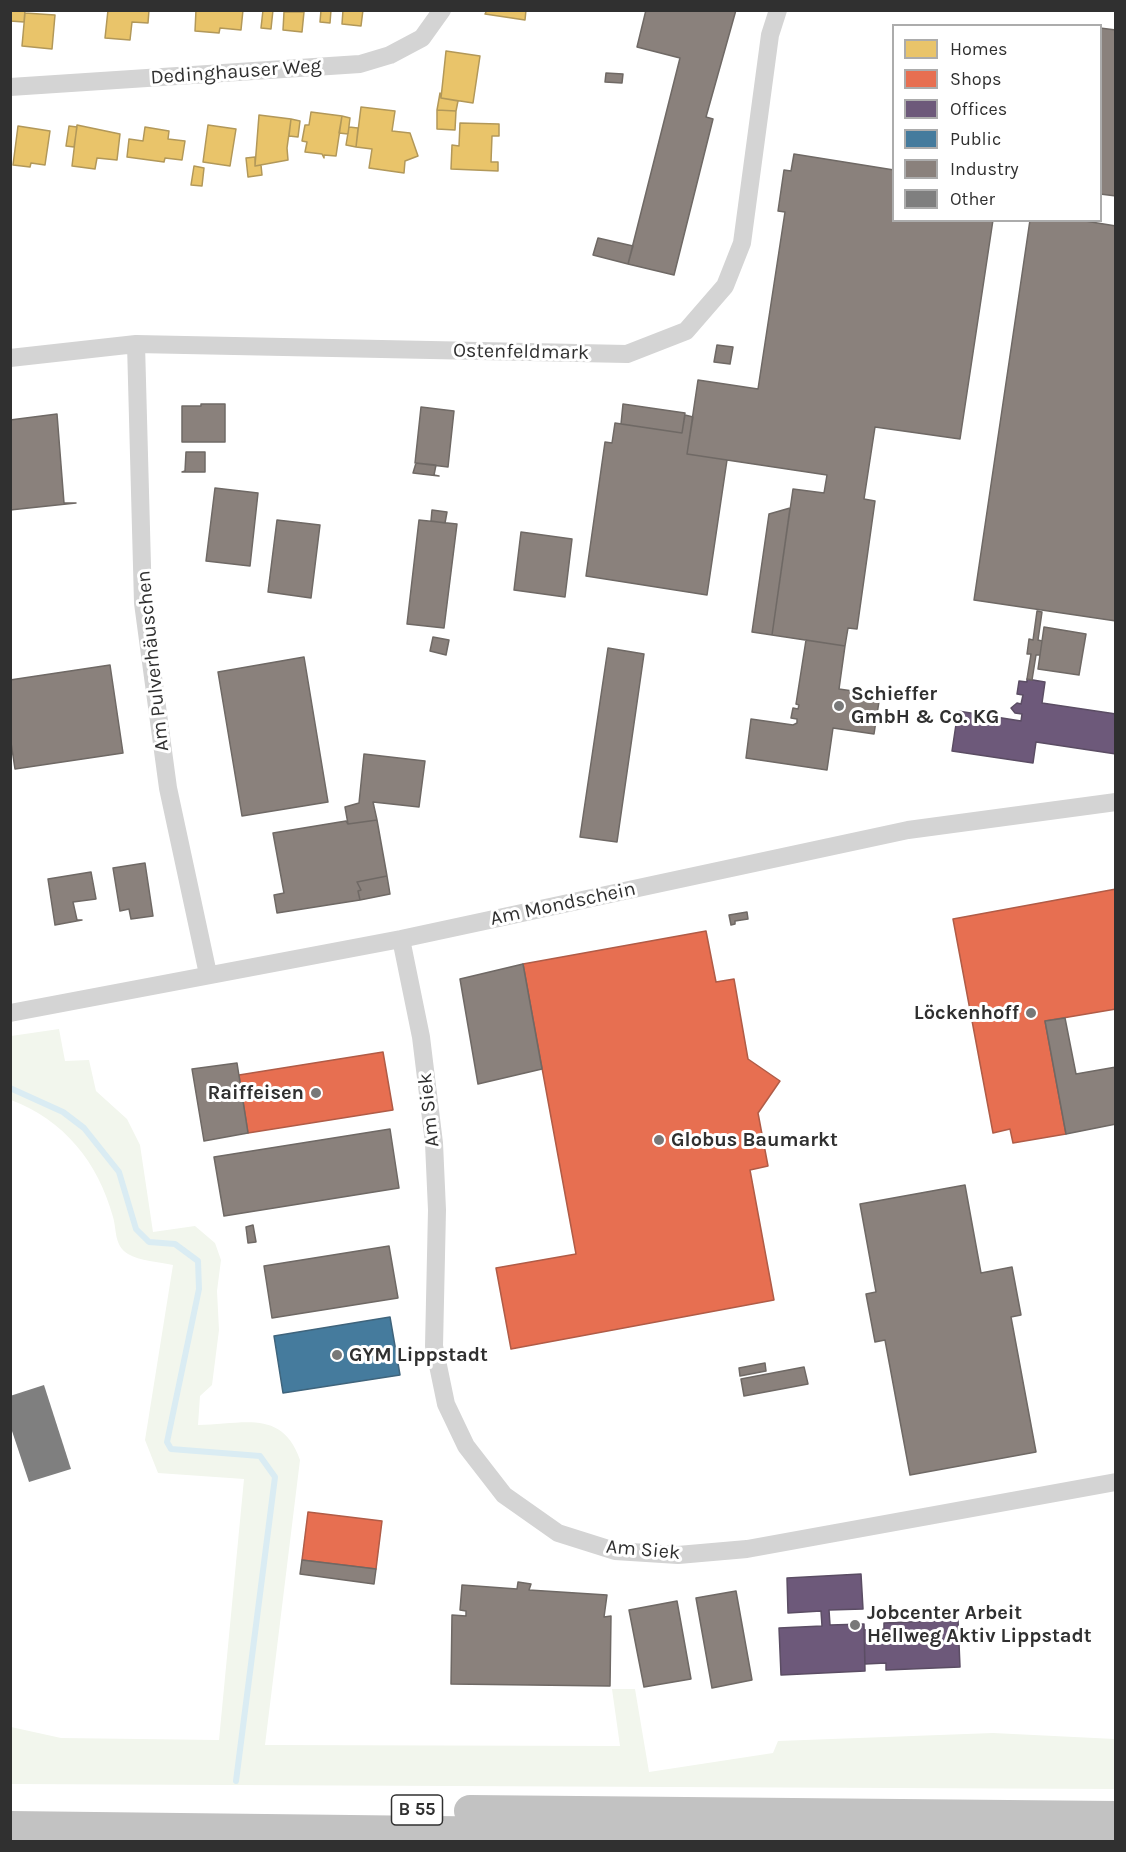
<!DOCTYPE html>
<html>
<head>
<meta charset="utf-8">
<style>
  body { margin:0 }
  #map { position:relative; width:1126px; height:1852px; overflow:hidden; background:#fff; font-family:Karla,sans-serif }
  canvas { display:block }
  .frame { position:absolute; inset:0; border:12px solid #303030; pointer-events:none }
  .legend { position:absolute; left:892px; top:24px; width:210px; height:198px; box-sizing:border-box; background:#fff; border:2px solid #acacac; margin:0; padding:8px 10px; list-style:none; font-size:18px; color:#303030 }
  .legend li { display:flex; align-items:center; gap:12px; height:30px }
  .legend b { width:30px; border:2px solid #acacac }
</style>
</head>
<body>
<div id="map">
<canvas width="1126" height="1852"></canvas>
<div class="frame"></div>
<ul class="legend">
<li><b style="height:16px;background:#e9c46a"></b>Homes</li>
<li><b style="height:16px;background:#e76f51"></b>Shops</li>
<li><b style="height:16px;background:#6d597a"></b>Offices</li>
<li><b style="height:16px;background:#457b9d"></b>Public</li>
<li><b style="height:16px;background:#8a817c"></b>Industry</li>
<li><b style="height:16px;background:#7f7f7f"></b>Other</li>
</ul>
</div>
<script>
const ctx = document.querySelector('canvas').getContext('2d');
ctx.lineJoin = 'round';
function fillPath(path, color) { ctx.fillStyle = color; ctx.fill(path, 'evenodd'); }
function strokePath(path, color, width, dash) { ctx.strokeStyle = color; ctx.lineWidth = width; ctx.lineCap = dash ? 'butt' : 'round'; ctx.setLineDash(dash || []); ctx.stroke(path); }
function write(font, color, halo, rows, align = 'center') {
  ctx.font = font + ' Karla,sans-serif'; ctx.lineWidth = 6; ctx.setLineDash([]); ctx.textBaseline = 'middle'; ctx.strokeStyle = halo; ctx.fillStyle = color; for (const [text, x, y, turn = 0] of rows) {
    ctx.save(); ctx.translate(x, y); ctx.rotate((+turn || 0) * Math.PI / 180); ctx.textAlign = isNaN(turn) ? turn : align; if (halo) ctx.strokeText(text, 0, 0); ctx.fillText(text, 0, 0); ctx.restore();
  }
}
fillPath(new Path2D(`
  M 59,1029 L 65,1061 L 89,1060 L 96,1091 L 127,1119 L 140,1145 L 153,1232 L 195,1226 L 215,1243 L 221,1260 L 217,1291 L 219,1330 L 212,1385 L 200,1396 L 198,1425 C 242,1425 282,1408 300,1460 L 265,1745 L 620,1746 L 612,1689 L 635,1689 L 649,1772 L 773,1753 L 778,1741 L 993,1733 L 1115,1739 L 1115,1789 L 11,1784 L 11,1727 L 61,1738 L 219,1740 L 244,1479 L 158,1473 L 145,1440 L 173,1265 C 160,1262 139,1261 128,1254 C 114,1245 117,1231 113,1217 C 98,1162 64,1120 11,1100 L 11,1036 Z`), '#f2f6ed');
const homes = new Path2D(`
  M 10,10 L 25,10 L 24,22 L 10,21 Z
  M 108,10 L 149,10 L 148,23 L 132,22 L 130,40 L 105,38 Z
  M 196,10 L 243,10 L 241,30 L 220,28 L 219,33 L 195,31 Z
  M 263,10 L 273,10 L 271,29 L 261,28 Z
  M 321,10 L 331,10 L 330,23 L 320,22 Z
  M 343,10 L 363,10 L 361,26 L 342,24 Z
  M 487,10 L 526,10 L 525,20 L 485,14 Z
  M 284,12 L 304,12 L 302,32 L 283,30 Z
  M 25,13 L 55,15 L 52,49 L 22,46 Z
  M 446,51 L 480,56 L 473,103 L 441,98 Z
  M 440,93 L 441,98 L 458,101 L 456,111 L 437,110 Z
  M 361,107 L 395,111 L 392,131 L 410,133 L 418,156 L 405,161 L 404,173 L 369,168 L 372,149 L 356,147 Z
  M 437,110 L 456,111 L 455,130 L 437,129 Z
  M 311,112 L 342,116 L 336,156 L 324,155 L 324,158 L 322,154 L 305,152 L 307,142 L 302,141 L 305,125 L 309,125 Z
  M 259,115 L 291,119 L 287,148 L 288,160 L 255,166 Z
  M 342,116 L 350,118 L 348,134 L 339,133 Z
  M 291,119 L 300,121 L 298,137 L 289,136 Z
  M 460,123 L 499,124 L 499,136 L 492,136 L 491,162 L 498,162 L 498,171 L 451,169 L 452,145 L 459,146 Z
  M 77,125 L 120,134 L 117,160 L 97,158 L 95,169 L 72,166 Z
  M 208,125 L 236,129 L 230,166 L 203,162 Z
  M 18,126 L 50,131 L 45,165 L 31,163 L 30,167 L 13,165 Z
  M 69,126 L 77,127 L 74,147 L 66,146 Z
  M 145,127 L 169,131 L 168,139 L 185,141 L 182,160 L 165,158 L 164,162 L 127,157 L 129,139 L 143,141 Z
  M 349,127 L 358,128 L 356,147 L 346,145 Z
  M 255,157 L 255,166 L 261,165 L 262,175 L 248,177 L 246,158 Z
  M 194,166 L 204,168 L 202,186 L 191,185 Z`);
fillPath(homes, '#e9c46a');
strokePath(homes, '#b29859', 1.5);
const shops = new Path2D(`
  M 1116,889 L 1116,1009 L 1045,1021 L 1066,1134 L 1013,1143 L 1010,1129 L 993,1133 L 953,919 Z
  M 706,931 L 716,982 L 734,979 L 748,1059 L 780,1081 L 758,1113 L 768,1166 L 750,1170 L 774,1300 L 511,1349 L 496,1268 L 576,1254 L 523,964 Z
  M 383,1052 L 393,1110 L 248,1133 L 239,1075 Z
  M 308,1512 L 382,1521 L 376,1569 L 302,1560 Z`);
fillPath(shops, '#e76f51');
strokePath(shops, '#b05c47', 1.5);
const offices = new Path2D(`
  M 1027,679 L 1045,682 L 1042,703 L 1116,714 L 1116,754 L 1036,742 L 1033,763 L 952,751 L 958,711 L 1021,721 L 1022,714 L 1015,713 L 1011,708 L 1017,703 L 1021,704 L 1023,695 L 1017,694 L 1019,681 L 1027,682 Z
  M 861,1574 L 863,1609 L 829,1610 L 830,1625 L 864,1624 L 865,1671 L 781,1675 L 779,1628 L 822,1626 L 821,1611 L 788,1613 L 787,1578 Z
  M 958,1620 L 960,1667 L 886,1670 L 886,1663 L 865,1664 L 864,1630 L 884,1629 L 884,1623 Z`);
fillPath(offices, '#6d597a');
strokePath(offices, '#5b4d64', 1.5);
const public = new Path2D(`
  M 390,1317 L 400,1375 L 283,1393 L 274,1336 Z`);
fillPath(public, '#457b9d');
strokePath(public, '#3f647c', 1.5);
const industry = new Path2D(`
  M 646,10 L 736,10 L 706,117 L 713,119 L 674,275 L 628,264 L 680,58 L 637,47 Z
  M 1100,28 L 1116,30 L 1116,196 L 1100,194 Z
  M 606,73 L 623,74 L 622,83 L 605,82 Z
  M 794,154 L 894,170 L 894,220 L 993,220 L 960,439 L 875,427 L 864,499 L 875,501 L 857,629 L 848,628 L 845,646 L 772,635 L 793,489 L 824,493 L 827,475 L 687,454 L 698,380 L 758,389 L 785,212 L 778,211 L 784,170 L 791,171 Z
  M 1030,220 L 1079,220 L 1116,226 L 1116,621 L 974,600 Z
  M 598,238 L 633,246 L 628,264 L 593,255 Z
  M 717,345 L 733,347 L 730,364 L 714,362 Z
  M 201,404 L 225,404 L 225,442 L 182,442 L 182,406 L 201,406 Z
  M 623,404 L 685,413 L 682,433 L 621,424 Z
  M 421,407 L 454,411 L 448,467 L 415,463 Z
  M 57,414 L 64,503 L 76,503 L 10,510 L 10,420 Z
  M 685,415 L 693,417 L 687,454 L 727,460 L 707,595 L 586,576 L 605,442 L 612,443 L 615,423 L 682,433 Z
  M 186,452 L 205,452 L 205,472 L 182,472 L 185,471 Z
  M 416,463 L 436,465 L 434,475 L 439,476 L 413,473 Z
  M 215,488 L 258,493 L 250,566 L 206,561 Z
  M 790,508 L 772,635 L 752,632 L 769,514 Z
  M 432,510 L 447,512 L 445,523 L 431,521 Z
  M 277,520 L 320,525 L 311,598 L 268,592 Z
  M 419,520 L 457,524 L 444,628 L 407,624 Z
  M 521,532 L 572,539 L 565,597 L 514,590 Z
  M 1037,611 L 1042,612 L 1038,640 L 1042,641 L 1040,655 L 1036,655 L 1032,680 L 1027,679 L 1031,654 L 1027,654 L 1029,639 L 1033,640 Z
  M 1044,627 L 1086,634 L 1079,675 L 1038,669 Z
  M 433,637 L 449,640 L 446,655 L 430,651 Z
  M 806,640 L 845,646 L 839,689 L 880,695 L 874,734 L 833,728 L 827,770 L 746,758 L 751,719 L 793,725 L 797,723 L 797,719 L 791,718 L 793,708 L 798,709 L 799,705 L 796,704 Z
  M 608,648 L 644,654 L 617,842 L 580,837 Z
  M 304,657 L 328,802 L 242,816 L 218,672 Z
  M 110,665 L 123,753 L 15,769 L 10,736 L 10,680 Z
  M 364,754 L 425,761 L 419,807 L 373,802 L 377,820 L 348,824 L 345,807 L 359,803 Z
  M 377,820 L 387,876 L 357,882 L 361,890 L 358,891 L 360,900 L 277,913 L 274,895 L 284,893 L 273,833 L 346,821 L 348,824 Z
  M 145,863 L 153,916 L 131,919 L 129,909 L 120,911 L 113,868 Z
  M 91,872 L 96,899 L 73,902 L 77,920 L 82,920 L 55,925 L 48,879 Z
  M 387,876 L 390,894 L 360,900 L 358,891 L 361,890 L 357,882 Z
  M 747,912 L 748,919 L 735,921 L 735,924 L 731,925 L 729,915 Z
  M 523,964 L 542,1069 L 478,1084 L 460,979 Z
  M 1065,1018 L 1076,1074 L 1116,1067 L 1116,1124 L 1066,1134 L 1045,1021 Z
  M 237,1063 L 248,1133 L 204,1141 L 192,1069 Z
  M 390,1129 L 399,1188 L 224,1216 L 214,1157 Z
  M 965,1185 L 981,1273 L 1012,1267 L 1021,1315 L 1011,1317 L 1036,1452 L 910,1475 L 885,1340 L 875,1342 L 866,1294 L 876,1292 L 860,1204 Z
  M 253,1225 L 256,1242 L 248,1243 L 246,1227 Z
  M 389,1246 L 398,1298 L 272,1318 L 264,1266 Z
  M 765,1363 L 766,1371 L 740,1376 L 739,1368 Z
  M 804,1367 L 808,1384 L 744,1396 L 741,1379 Z
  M 302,1560 L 376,1569 L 374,1584 L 300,1574 Z
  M 518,1582 L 531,1584 L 529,1590 L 607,1595 L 604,1617 L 611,1616 L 610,1686 L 451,1684 L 452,1615 L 466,1616 L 466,1611 L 460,1610 L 462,1585 L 517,1589 Z
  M 736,1591 L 752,1680 L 712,1688 L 696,1598 Z
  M 677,1601 L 691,1679 L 644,1687 L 629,1610 Z`);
fillPath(industry, '#8a817c');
strokePath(industry, '#6f6965', 1.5);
strokePath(new Path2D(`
  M 10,1088 L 63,1112 L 84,1128 L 119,1172 L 136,1229 L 149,1242 L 175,1244 L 198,1261 L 199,1289 L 167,1442 L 171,1449 L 260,1456 L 275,1477 L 236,1781`), '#daecf3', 6);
fillPath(new Path2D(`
  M 44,1385 L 71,1469 L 29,1482 L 10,1425 L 10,1396 Z`), '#7f7f7f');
strokePath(new Path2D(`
  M 10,87 L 360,64 L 390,55 L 422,38 L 442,10
  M 136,344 L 143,603 L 168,788 L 208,974
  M 10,358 L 136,344 L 627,354 L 686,331 L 725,286 L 742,243 L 770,35 L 778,10
  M 401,939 L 421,1037 L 434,1143 L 437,1210 L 434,1346 L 446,1404 L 466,1446 L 504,1495 L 558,1533 L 615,1551 L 678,1555 L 747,1549 L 1116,1482
  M 10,1013 L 401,939 L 908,830 L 1116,802`), '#d4d4d4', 18);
strokePath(new Path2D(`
  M 470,1811 L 1116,1817
  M 10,1827 L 1116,1840`), '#c2c2c2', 32);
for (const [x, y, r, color] of [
  [839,706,6,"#787878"],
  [1031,1013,6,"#787878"],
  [316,1093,6,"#787878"],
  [659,1140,6,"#787878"],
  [337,1355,6,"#787878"],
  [855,1625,6,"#787878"]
]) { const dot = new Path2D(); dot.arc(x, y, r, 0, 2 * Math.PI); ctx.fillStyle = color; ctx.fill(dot); strokePath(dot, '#fff', 2); }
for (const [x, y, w] of [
  [417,1810,51]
]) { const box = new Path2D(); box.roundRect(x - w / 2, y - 15, w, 30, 4.5); ctx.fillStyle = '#fff'; ctx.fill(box); strokePath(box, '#303030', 1.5); }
write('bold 18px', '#303030', null, [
  ["B 55",417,1810]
]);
write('20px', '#303030', '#fff', [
  ["Dedinghauser Weg",236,72,-4],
  ["Ostenfeldmark",521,352,1],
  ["Am Pulverhäuschen",153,661,-96],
  ["Am Mondschein",563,904,-12],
  ["Am Siek",429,1110,-96],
  ["Am Siek",643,1550,5]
]);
write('bold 20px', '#303030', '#fff', [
  ["Schieffer",851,694],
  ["GmbH & Co. KG",851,717],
  ["Löckenhoff",1019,1013,"right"],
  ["Raiffeisen",304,1093,"right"],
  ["Globus Baumarkt",671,1140],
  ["GYM Lippstadt",349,1355],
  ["Jobcenter Arbeit",867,1613],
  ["Hellweg Aktiv Lippstadt",867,1636]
], 'left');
</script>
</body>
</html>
